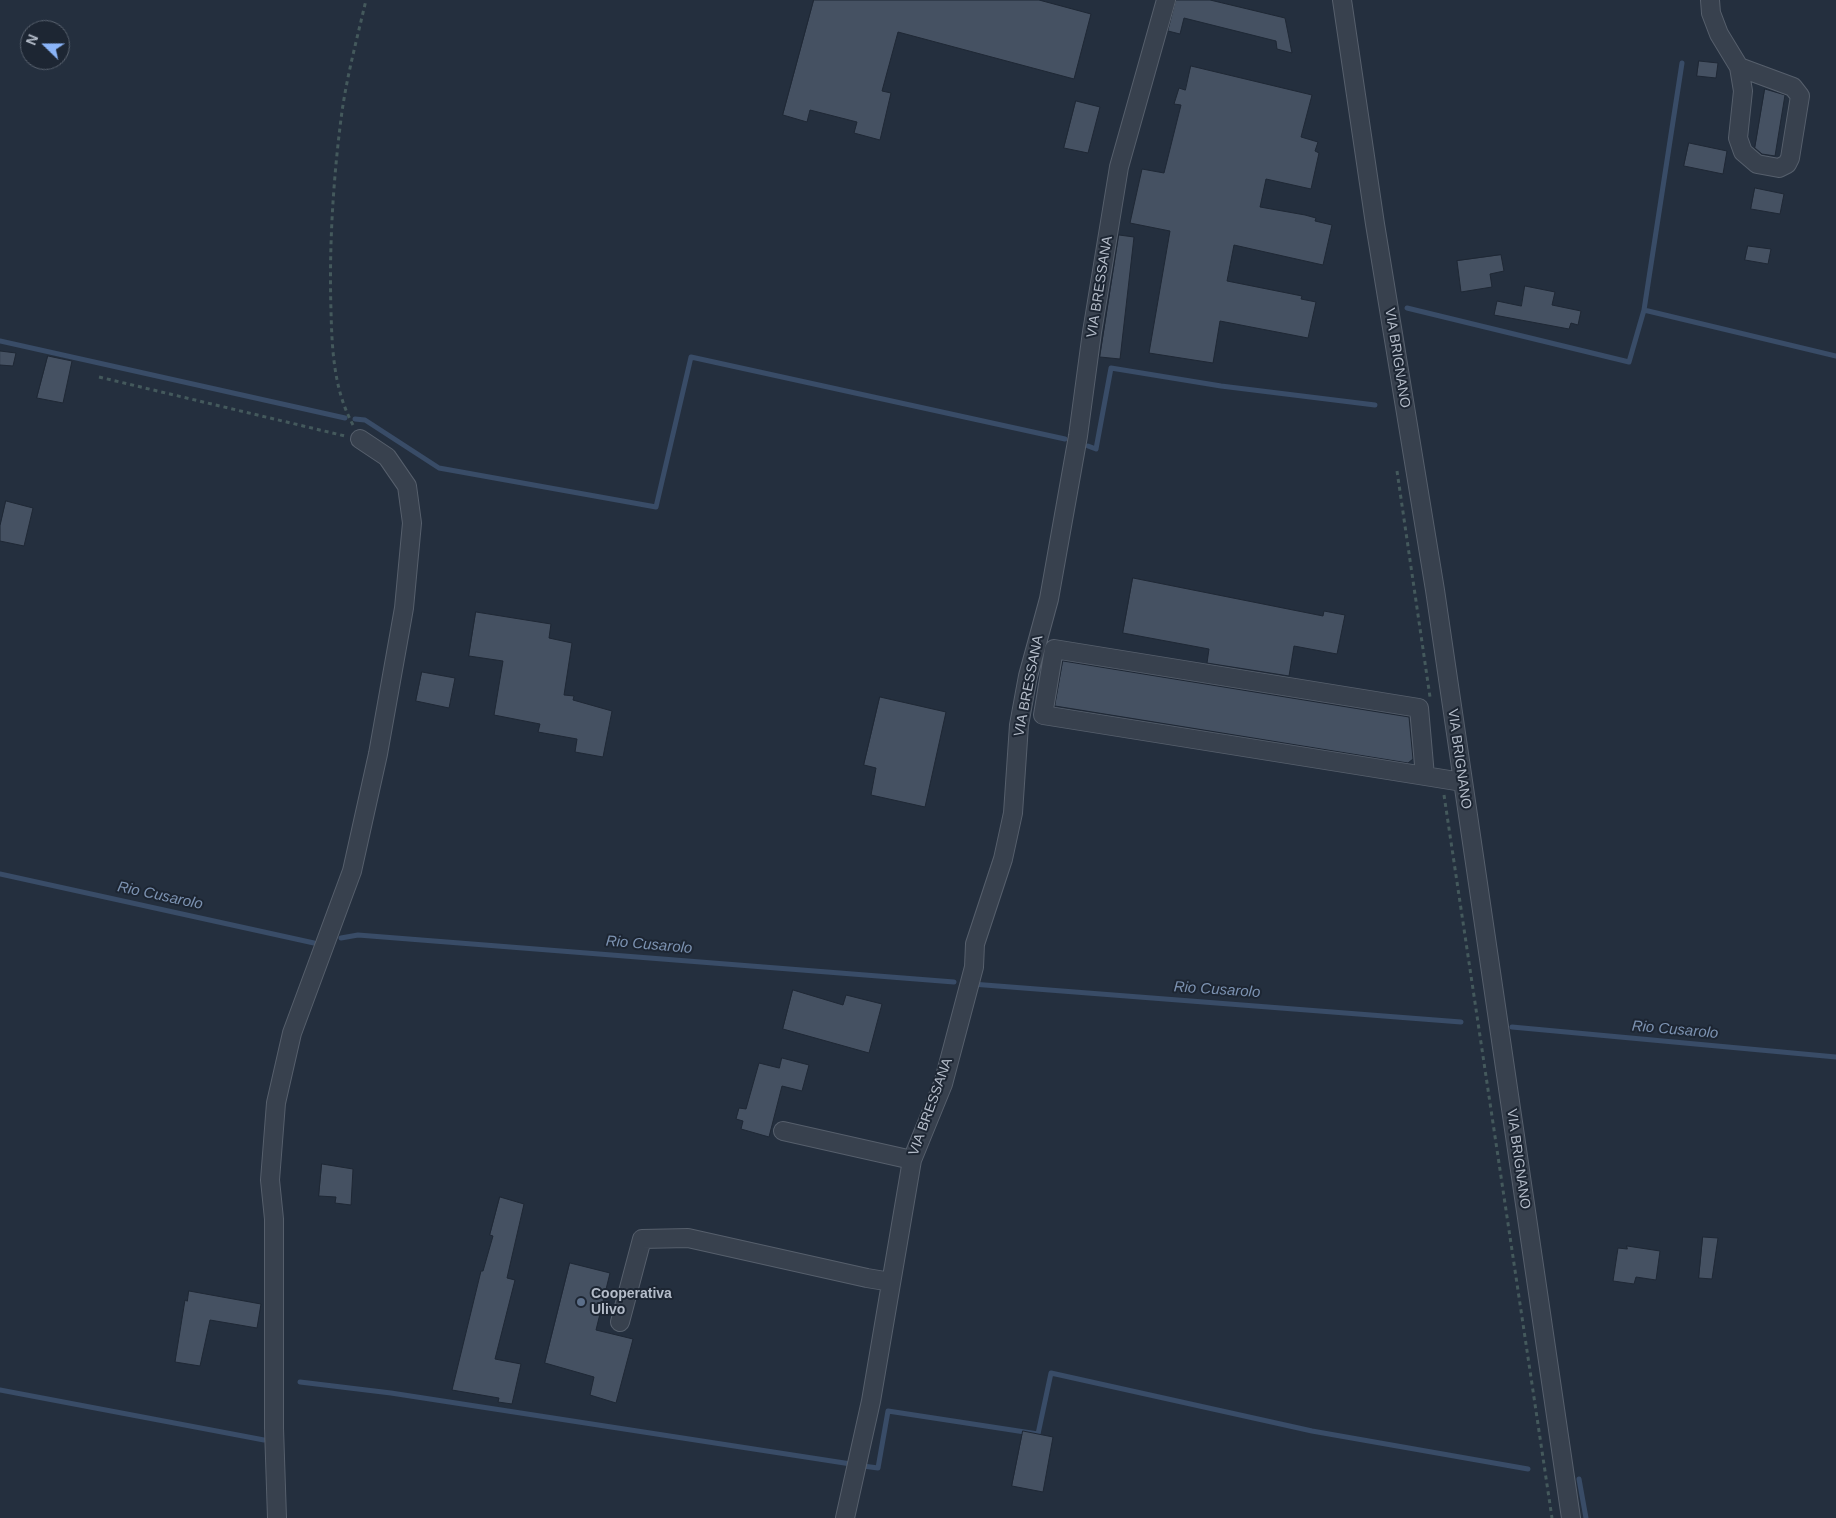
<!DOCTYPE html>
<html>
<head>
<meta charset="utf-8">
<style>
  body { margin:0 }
  #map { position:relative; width:1836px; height:1518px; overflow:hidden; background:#242f3e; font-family:Helvetica,sans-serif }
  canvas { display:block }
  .north { position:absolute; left:20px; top:20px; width:50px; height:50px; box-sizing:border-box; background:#1d2633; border:1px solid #59626f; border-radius:50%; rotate:292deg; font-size:14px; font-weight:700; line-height:20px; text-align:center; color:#b4bcc9 }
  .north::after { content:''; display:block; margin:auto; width:18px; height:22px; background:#8ab4f8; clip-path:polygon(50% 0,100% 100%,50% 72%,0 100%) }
</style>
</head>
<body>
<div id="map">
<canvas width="1836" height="1518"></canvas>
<div class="north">N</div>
</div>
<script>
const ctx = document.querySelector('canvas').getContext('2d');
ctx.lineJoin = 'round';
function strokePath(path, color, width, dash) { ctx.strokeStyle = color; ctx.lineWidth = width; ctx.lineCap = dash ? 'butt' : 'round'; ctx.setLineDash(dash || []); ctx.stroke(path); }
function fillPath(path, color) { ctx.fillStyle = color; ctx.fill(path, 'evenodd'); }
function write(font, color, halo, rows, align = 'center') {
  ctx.font = font + ' Helvetica,sans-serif'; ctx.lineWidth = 4; ctx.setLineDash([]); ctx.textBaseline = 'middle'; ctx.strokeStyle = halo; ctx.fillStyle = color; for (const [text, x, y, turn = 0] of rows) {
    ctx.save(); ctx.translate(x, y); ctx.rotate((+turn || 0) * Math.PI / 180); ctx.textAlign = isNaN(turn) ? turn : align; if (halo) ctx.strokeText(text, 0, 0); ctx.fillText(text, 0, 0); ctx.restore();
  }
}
strokePath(new Path2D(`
  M 1407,308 L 1629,362 L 1644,310 L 1682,63
  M 1644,310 L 1836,356
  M 0,341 L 345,418
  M 355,419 L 365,420 L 439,468 L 656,507 L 691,357 L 1065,439
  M 1088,446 L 1096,449 L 1111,368 L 1221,386 L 1375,405
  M 0,874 L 314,943
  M 341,938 L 358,935 L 954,982
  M 972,984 L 1461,1022
  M 1512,1027 L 1836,1057
  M 300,1382 L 391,1393 L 851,1464
  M 0,1390 L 264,1440
  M 863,1466 L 878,1468 L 888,1411 L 1038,1434 L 1051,1373 L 1312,1431 L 1528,1469
  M 1579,1479 L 1586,1518`), '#394c67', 5);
const building = new Path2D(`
  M 814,0 L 1039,0 L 1091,14 L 1074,79 L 898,32 L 882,91 L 891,93 L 880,140 L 854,133 L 857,122 L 810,110 L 807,122 L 783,115 Z
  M 1176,0 L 1210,0 L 1285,18 L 1292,53 L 1277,49 L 1276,41 L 1184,18 L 1180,34 L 1168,31 Z
  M 1699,61 L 1718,63 L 1716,78 L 1697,76 Z
  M 1191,66 L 1312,95 L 1301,137 L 1318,142 L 1315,151 L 1319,153 L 1311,189 L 1266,179 L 1260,207 L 1305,215 L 1316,218 L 1315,221 L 1332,225 L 1323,265 L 1234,245 L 1227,281 L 1302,296 L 1301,299 L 1316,302 L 1308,338 L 1220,321 L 1213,363 L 1149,353 L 1170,231 L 1130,223 L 1142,169 L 1164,173 L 1181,105 L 1174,104 L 1179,88 L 1185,90 Z
  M 1765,89 L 1785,95 L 1775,156 L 1762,154 L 1755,148 Z
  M 1076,101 L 1100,107 L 1088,153 L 1064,148 Z
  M 1689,143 L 1727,151 L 1723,174 L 1684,166 Z
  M 1755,188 L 1784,194 L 1780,214 L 1751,209 Z
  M 1119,235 L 1134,237 L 1120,359 L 1100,357 Z
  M 1748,246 L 1771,249 L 1768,264 L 1745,260 Z
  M 1501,255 L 1504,271 L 1490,274 L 1492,287 L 1461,292 L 1457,261 Z
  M 1525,286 L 1555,292 L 1552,305 L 1581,311 L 1578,325 L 1571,323 L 1569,329 L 1494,315 L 1497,301 L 1521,306 Z
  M 0,351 L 16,353 L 13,366 L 0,365 Z
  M 48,356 L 72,361 L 63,403 L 37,398 Z
  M 6,501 L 33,508 L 24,546 L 0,541 L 0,526 Z
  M 1133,578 L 1323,616 L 1324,611 L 1345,615 L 1337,654 L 1294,646 L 1289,676 L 1207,663 L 1209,649 L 1123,633 Z
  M 476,612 L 551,624 L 549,638 L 572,643 L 564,695 L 574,696 L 573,700 L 612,711 L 603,757 L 575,752 L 577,739 L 538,732 L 540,724 L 494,715 L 503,661 L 469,656 Z
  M 1063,661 L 1409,717 L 1413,759 L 1408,763 L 1055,706 Z
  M 422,672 L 455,678 L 449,708 L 416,701 Z
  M 880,697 L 946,712 L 925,807 L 871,795 L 876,768 L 864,765 Z
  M 793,990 L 843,1005 L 846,995 L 882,1004 L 869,1053 L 783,1029 Z
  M 782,1058 L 809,1065 L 802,1091 L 782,1086 L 769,1137 L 741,1129 L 743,1121 L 736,1119 L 739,1108 L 746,1109 L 759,1063 L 779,1068 Z
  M 322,1164 L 353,1169 L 351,1205 L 335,1203 L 336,1197 L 319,1196 Z
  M 500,1197 L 524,1204 L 507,1278 L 515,1280 L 495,1359 L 521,1364 L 512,1404 L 498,1402 L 499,1398 L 452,1390 L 481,1271 L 483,1271 L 493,1236 L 490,1235 Z
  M 1703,1237 L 1718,1238 L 1712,1279 L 1699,1278 Z
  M 1627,1246 L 1660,1251 L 1656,1280 L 1636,1277 L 1634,1284 L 1613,1281 L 1618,1248 L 1627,1249 Z
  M 570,1263 L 610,1273 L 596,1330 L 633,1339 L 616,1403 L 590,1395 L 594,1377 L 545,1363 Z
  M 189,1291 L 261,1304 L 257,1328 L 210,1320 L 200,1366 L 175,1362 L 185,1300 L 187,1301 Z
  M 1023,1431 L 1053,1437 L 1043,1492 L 1012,1486 Z`);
fillPath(building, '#455162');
strokePath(building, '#1f2835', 1);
const minor = new Path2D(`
  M 1342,0 L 1375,224 L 1435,590 L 1571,1518
  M 1710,0 L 1711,13 L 1719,34 L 1739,67 L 1743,91 L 1738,138 L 1743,152 L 1757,164 L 1779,168 L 1787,164 L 1790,158 L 1800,96 L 1793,87 L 1739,67
  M 1425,776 L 1419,708 L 1054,649 L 1043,715 L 1425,776 L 1462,782
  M 783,1131 L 912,1160
  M 620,1322 L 642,1239 L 688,1238 L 867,1278 L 891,1282
  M 277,1518 L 274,1428 L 274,1219 L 270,1180 L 276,1103 L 292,1033 L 352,871 L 378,754 L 404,608 L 412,523 L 407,486 L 387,457 L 360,439
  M 845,1518 L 871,1401 L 912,1160 L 943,1084 L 974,967 L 975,944 L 1003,859 L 1013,813 L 1019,725 L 1028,676 L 1049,599 L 1078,436 L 1092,332 L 1119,167 L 1166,0`);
strokePath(minor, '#565f6c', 20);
strokePath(new Path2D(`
  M 99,377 L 345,436
  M 353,425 C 334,390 332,351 331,311 C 329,248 333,182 341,119 C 346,79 357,39 366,0
  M 1397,471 L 1430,697
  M 1444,795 L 1552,1518`), '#44595c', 3, [4, 4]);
strokePath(minor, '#38414e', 18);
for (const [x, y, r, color] of [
  [581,1302,5,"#5c6f8a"]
]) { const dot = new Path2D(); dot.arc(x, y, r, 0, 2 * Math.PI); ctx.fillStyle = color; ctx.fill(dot); strokePath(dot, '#1d2633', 2); }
write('14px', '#b4bcc9', '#1d2633', [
  ["VIA BRESSANA",1100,287,-81],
  ["VIA BRIGNANO",1397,358,81],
  ["VIA BRESSANA",1029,686,-79],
  ["VIA BRIGNANO",1459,759,82],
  ["VIA BRESSANA",931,1107,-70],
  ["VIA BRIGNANO",1518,1159,82]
]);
write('bold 14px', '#b4bcc9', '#1d2633', [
  ["Cooperativa",591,1294],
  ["Ulivo",591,1310]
], 'left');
write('italic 15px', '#7c92b1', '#1d2633', [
  ["Rio Cusarolo",160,896,12],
  ["Rio Cusarolo",649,945,5],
  ["Rio Cusarolo",1217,990,4],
  ["Rio Cusarolo",1675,1030,5]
]);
</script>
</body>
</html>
